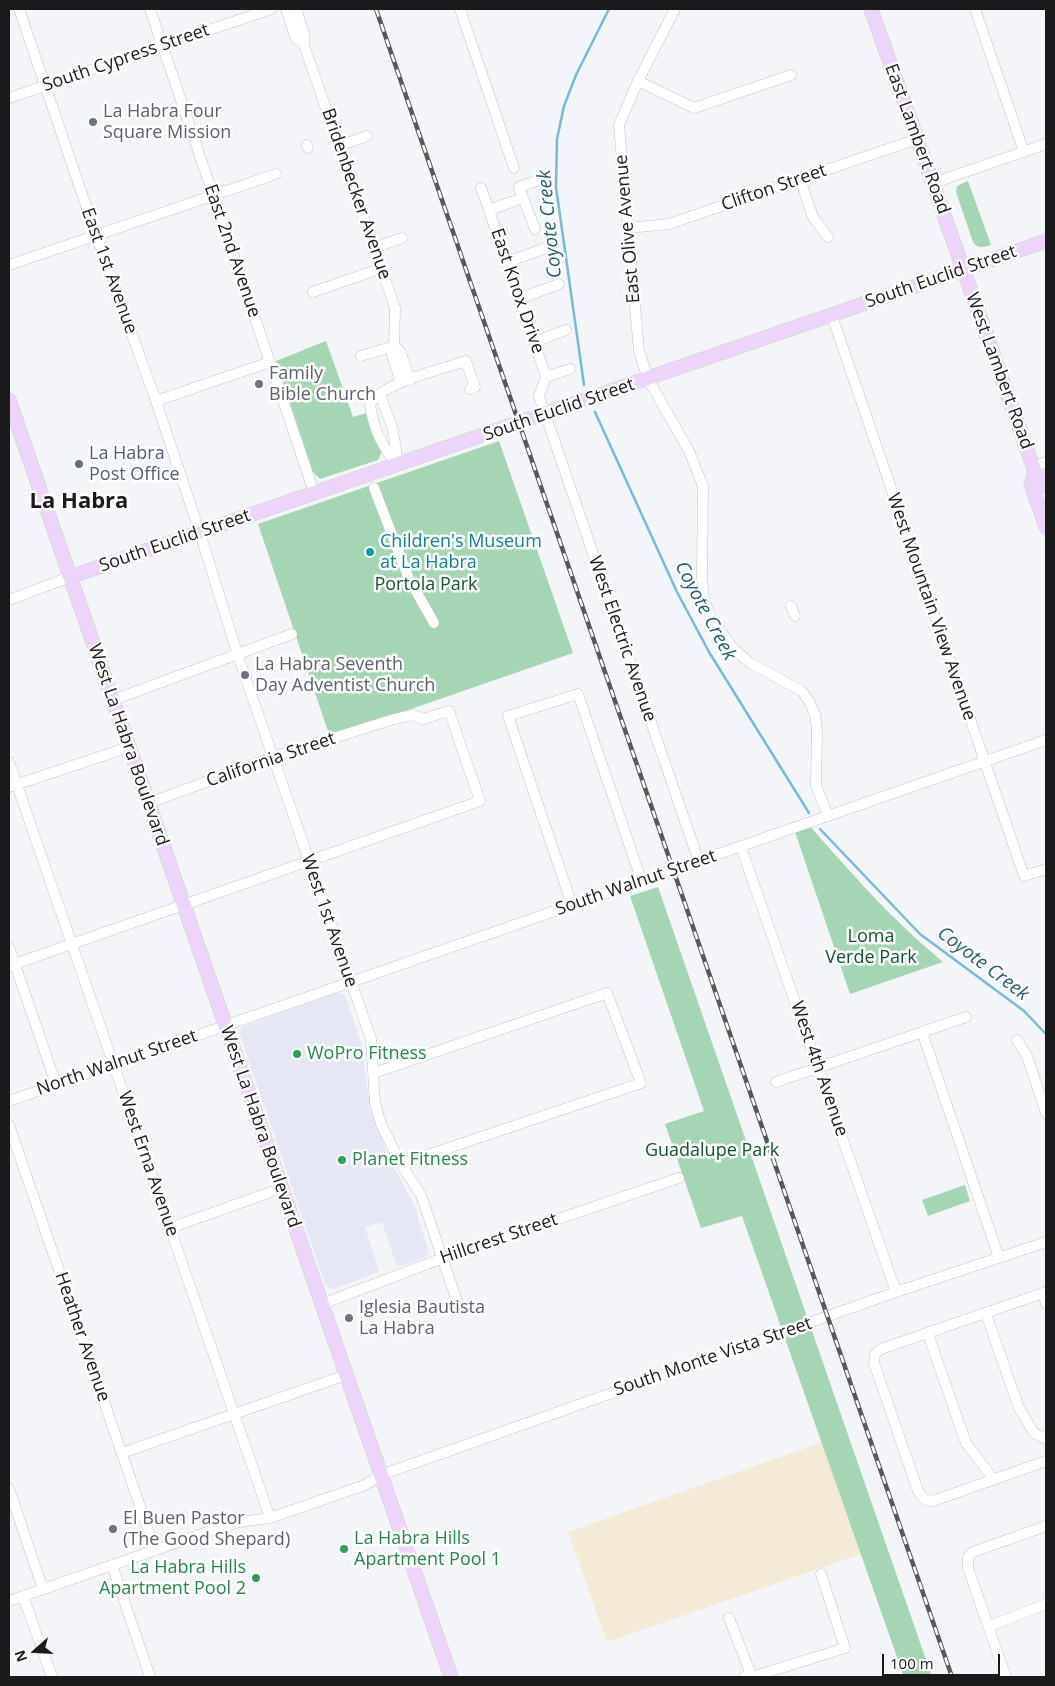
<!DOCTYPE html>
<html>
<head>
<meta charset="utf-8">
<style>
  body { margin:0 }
  #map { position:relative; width:1055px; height:1686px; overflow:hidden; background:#f3f5f9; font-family:"Open Sans",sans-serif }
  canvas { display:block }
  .frame { position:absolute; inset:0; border:10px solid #1a1a1c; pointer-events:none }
  .north { position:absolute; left:10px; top:1626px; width:50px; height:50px; -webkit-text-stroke:4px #fff; paint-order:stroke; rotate:251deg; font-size:14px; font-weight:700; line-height:20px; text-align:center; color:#1a1a1c }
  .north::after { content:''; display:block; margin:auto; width:18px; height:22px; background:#1a1a1c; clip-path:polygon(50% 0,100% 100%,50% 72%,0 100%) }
  .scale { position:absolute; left:882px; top:1654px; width:118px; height:22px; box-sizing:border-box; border:2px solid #1a1a1c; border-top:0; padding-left:6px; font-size:15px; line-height:18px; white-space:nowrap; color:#1a1a1c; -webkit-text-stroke:4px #fff; paint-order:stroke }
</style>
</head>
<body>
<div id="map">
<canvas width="1055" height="1686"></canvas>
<div class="frame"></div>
<div class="north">N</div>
<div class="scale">100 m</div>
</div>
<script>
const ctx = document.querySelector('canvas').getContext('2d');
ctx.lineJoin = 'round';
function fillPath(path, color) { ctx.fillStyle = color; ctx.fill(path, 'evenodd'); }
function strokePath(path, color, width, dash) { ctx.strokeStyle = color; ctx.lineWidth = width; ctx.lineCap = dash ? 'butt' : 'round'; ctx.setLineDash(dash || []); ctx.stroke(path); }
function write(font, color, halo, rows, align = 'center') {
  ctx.font = font + ' "Open Sans",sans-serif'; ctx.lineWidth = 5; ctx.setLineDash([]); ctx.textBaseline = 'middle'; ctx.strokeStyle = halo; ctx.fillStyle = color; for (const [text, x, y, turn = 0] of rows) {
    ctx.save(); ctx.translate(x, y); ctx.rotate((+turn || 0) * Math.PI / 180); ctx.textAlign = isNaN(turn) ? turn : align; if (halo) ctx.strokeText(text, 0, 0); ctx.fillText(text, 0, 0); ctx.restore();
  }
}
fillPath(new Path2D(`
  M 336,993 L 345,995 L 362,1045 L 370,1109 L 390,1160 L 414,1204 L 429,1253 L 424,1258 L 397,1267 L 382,1222 L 365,1227 L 379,1272 L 334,1289 L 329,1288 L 325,1284 L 239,1032 L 242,1027 Z`), '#e5e8f4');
fillPath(new Path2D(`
  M 823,1442 L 861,1554 L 607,1642 L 568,1532 Z`), '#f4ead5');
fillPath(new Path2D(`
  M 968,181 L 991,245 C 984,247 977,249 973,242 L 956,192 L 957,186 Z
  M 326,341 L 353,417 L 366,413 C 370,420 369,427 372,433 C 376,443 386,449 378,460 L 320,479 L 313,472 L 276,361 Z
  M 499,441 L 573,653 L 330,737 L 258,524 Z
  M 808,824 C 851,873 892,920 943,962 L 850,994 L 794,829 Z
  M 658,887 L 932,1677 L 904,1677 L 742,1216 L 701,1228 L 665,1124 L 704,1111 L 630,896 Z
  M 965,1185 L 970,1201 L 928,1216 L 922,1200 Z`), '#a4d6b4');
strokePath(new Path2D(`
  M 584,385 L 556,187 L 557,139 L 564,106 L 576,75 L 609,9
  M 595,412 L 677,592 L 709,652 L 809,813
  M 820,829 L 920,934 L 1024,1011 L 1046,1034`), '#76bbd6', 2.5);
const minor = new Path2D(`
  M 19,9 L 96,235 L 156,401 L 200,533 L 238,656 L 371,1039 L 375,1103 L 381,1124 L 401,1164 L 421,1195 L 458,1304
  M 150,9 L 314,492
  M 286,9 L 295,37 L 304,45
  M 296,9 L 304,34 L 304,45 L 395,308 L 394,346 L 392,355 L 401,383
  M 460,9 L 514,168
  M 675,9 L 638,81 L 619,125 L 639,351 L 648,379 L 689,451 L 703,486 L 702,579 L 704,598 L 711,619 L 734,649 L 750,663 L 802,691 L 809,701 L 815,714 L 817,729 L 816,786 L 828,815
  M 975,9 L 1024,152
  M 638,81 L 694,108 L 791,75
  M 9,98 L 271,9
  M 307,145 L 308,148
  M 339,146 L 367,136
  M 545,178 L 519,187 L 523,198 L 489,210 L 546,377 L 539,396 L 699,862
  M 800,179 L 813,217 L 828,237
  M 933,183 L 1046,144
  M 481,188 L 489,210
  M 523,198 L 535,229
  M 629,228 L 669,224 L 917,139
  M 374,248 L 402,238
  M 507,262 L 554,245
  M 9,265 L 276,174
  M 313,292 L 382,268
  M 519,299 L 559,284
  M 832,316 L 1024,876 L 1046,869
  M 534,342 L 566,330
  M 394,346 L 400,351 L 410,380
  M 361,356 L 394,346
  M 546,377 L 570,369
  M 380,394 L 393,430 L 398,464
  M 156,401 L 270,362
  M 398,464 C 382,448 373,427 370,404 C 385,381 440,370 466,361 L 475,387 L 470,389
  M 1033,467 L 1046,462
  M 374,488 L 409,579 L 434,623
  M 9,600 L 70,577
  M 791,606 L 795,616
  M 113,700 L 292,634
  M 9,762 L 257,1480
  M 9,787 L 129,747
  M 741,847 L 896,1292
  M 572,905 L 508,716 L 578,694 L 642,882
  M 9,947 L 56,1084
  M 9,966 L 480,801 L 449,711 L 423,719 L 413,715 L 394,719 L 273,757 L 149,803
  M 922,1032 L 999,1258
  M 1017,1040 L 1027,1056 L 1046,1113
  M 374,1073 L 607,993 L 641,1083 L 401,1164
  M 776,1082 L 966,1017
  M 9,1101 L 1046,740
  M 9,1125 L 155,1550
  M 170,1228 L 282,1188
  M 1046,1292 L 881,1349 L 875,1354 L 874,1363 L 918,1491 L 924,1499 L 933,1501 L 1046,1461
  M 1043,1293 L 1046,1304
  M 322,1304 L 443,1258 L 679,1178
  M 986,1314 L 1019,1408 L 1034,1433 L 1046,1439
  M 928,1334 L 966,1443 L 994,1480
  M 122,1453 L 346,1375
  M 259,1486 L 270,1518
  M 9,1489 L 43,1589
  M 112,1565 L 150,1677
  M 23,1596 L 52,1677
  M 9,1601 L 213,1530 L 239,1522 L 270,1518 L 365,1485 L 381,1475 L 896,1292 L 1046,1242
  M 729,1618 L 752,1677
  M 990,1626 L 1046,1604
  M 744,1677 L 752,1677 L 845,1648 L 821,1574
  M 1006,1677 L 968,1568 L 968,1557 L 973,1552 L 1046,1526`);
const major = new Path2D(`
  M 871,9 L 1035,472 L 1044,480 L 1046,486
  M 9,400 L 451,1677
  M 1035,472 L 1031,484 L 1046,527
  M 70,577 L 1046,241`);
strokePath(minor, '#c2c3c7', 11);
strokePath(major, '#d1d1d2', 15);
strokePath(minor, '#fff', 10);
strokePath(major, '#eed4fb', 14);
const rail = new Path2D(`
  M 376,9 L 952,1677`);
strokePath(rail, '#58585b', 4.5);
strokePath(rail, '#fff', 2.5, [8]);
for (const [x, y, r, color] of [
  [93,122,5,"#6b7280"],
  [259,384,5,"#6b7280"],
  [79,464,5,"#5c6f8a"],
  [370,552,5,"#0f9aa8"],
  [245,675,5,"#6b7280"],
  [297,1054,5,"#2e9e5b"],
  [342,1160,5,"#2e9e5b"],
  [349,1318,5,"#6b7280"],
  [113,1529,5,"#6b7280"],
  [344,1549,5,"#2e9e5b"],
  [256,1578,5,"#2e9e5b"]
]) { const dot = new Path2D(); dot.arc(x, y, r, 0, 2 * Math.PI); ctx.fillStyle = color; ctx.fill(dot); strokePath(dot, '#fff', 2); }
write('18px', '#1a1a1c', '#fff', [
  ["South Cypress Street",126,58,-19],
  ["East Lambert Road",917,139,70],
  ["Clifton Street",774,188,-19],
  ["Bridenbecker Avenue",356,194,71],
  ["East Olive Avenue",628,229,-95],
  ["East 2nd Avenue",232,251,71],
  ["East 1st Avenue",109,271,70],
  ["South Euclid Street",941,277,-19],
  ["East Knox Drive",517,291,71],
  ["West Lambert Road",999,371,70],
  ["South Euclid Street",559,410,-19],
  ["South Euclid Street",175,541,-19],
  ["West Mountain View Avenue",931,607,71],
  ["West Electric Avenue",622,639,71],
  ["West La Habra Boulevard",128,745,71],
  ["California Street",271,760,-19],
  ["South Walnut Street",636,883,-19],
  ["West 1st Avenue",329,921,71],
  ["North Walnut Street",117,1063,-19],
  ["West 4th Avenue",819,1069,71],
  ["West La Habra Boulevard",260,1127,71],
  ["West Erna Avenue",148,1164,71],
  ["Hillcrest Street",499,1239,-19],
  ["Heather Avenue",82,1337,71],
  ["South Monte Vista Street",713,1357,-19]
]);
write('18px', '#5b616d', '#fff', [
  ["La Habra Four",103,112],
  ["Square Mission",103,133],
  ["Family",269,374],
  ["Bible Church",269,395],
  ["La Habra Seventh",255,665],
  ["Day Adventist Church",255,686],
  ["Iglesia Bautista",359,1308],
  ["La Habra",359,1329],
  ["El Buen Pastor",123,1519],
  ["(The Good Shepard)",123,1540]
], 'left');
write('18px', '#4e5e75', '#fff', [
  ["La Habra",89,454],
  ["Post Office",89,475]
], 'left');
write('18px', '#0d838f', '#fff', [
  ["Children's Museum",380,542],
  ["at La Habra",380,563]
], 'left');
write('18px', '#115330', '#fff', [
  ["Portola Park",426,585],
  ["Loma",871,937],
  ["Verde Park",871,958],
  ["Guadalupe Park",712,1151]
]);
write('18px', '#27864d', '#fff', [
  ["WoPro Fitness",307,1054],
  ["Planet Fitness",352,1160],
  ["La Habra Hills",354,1539],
  ["Apartment Pool 1",354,1560],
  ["La Habra Hills",246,1568,"right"],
  ["Apartment Pool 2",246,1589,"right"]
], 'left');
write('italic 19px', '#265d71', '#fff', [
  ["Coyote Creek",550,224,-96],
  ["Coyote Creek",705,611,62],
  ["Coyote Creek",983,964,37]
]);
write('bold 22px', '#1a1a1c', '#fff', [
  ["La Habra",79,502]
]);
</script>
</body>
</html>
